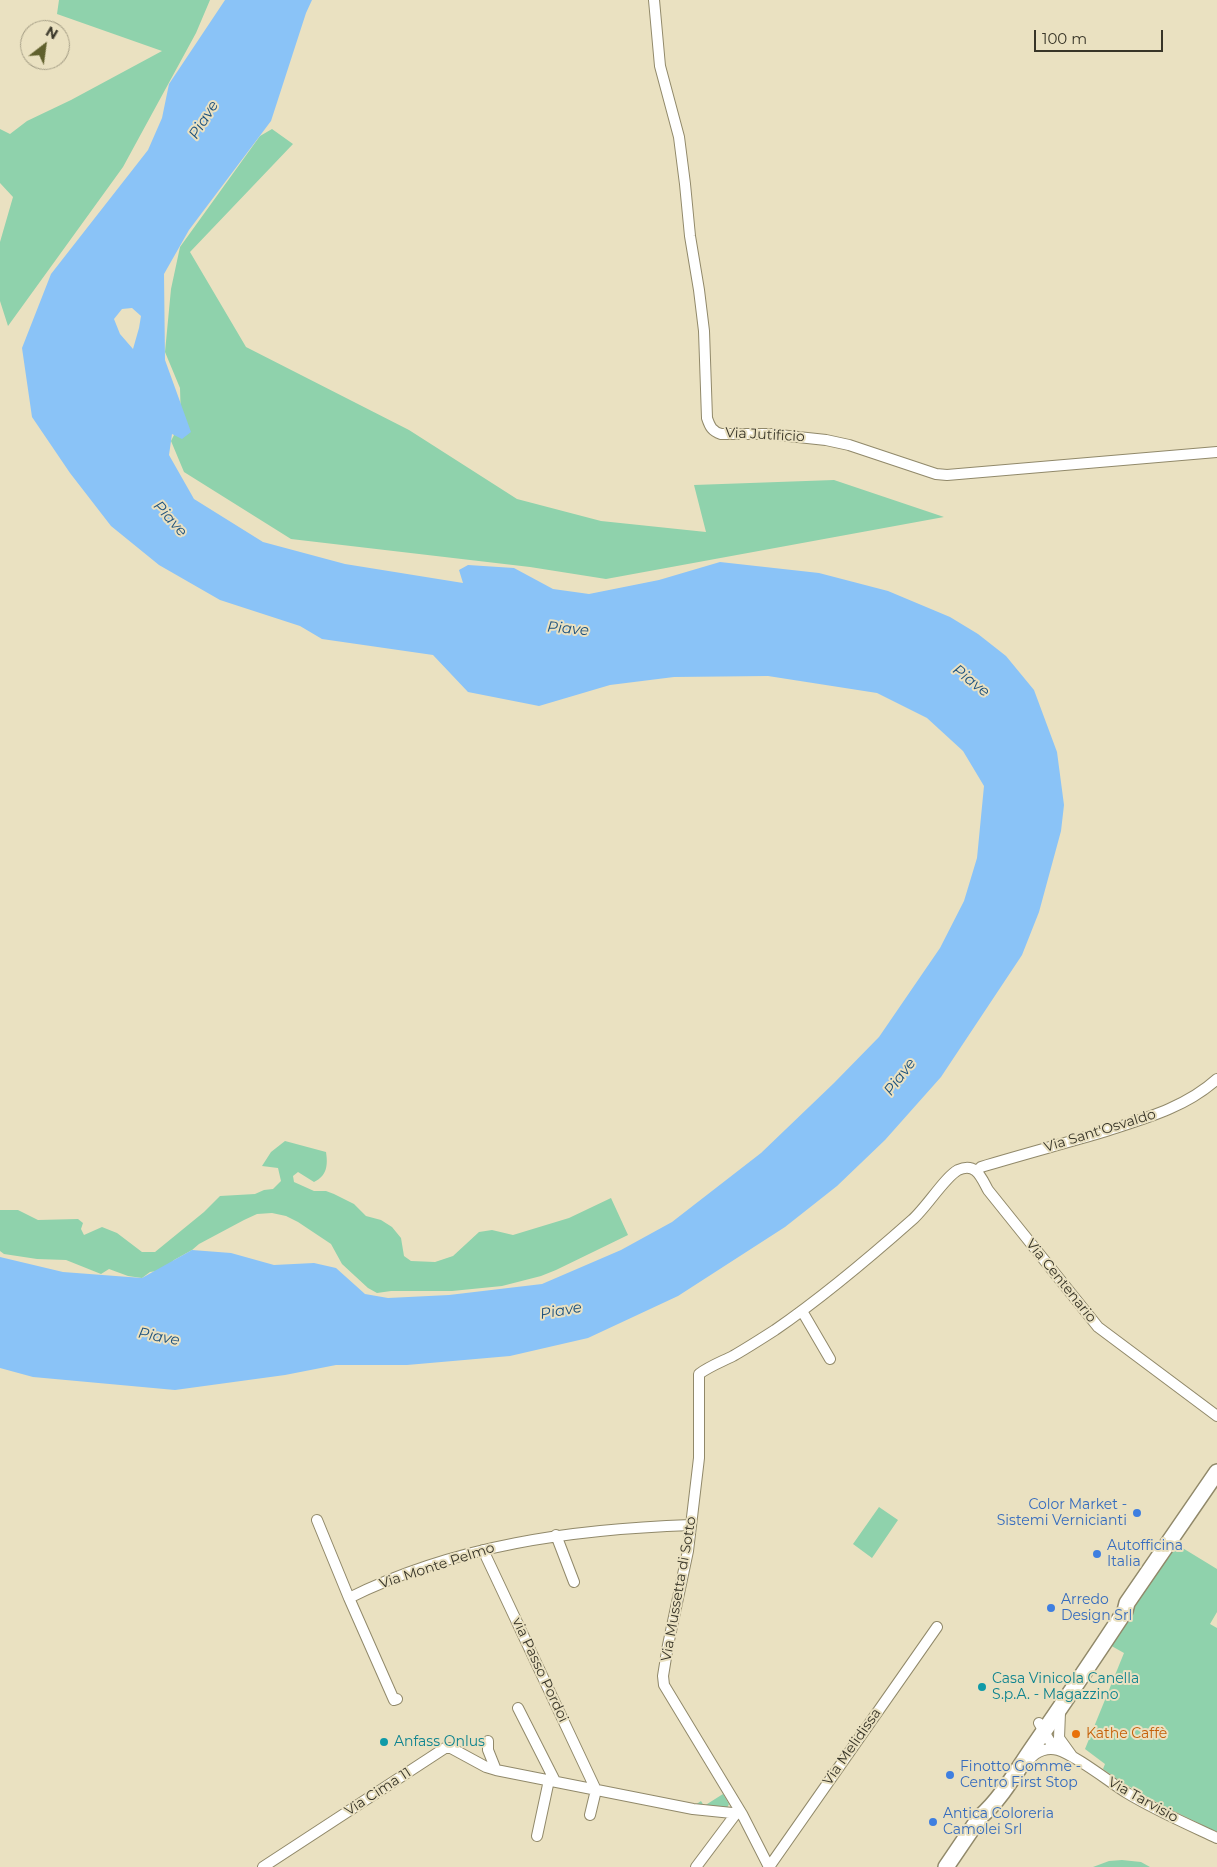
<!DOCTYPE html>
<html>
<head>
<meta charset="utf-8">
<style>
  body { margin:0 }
  #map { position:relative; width:1217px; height:1867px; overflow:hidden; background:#eae1c1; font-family:Montserrat,sans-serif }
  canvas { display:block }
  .north { position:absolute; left:20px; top:20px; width:50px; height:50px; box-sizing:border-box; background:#eae1c1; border:1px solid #a39c84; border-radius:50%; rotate:30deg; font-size:14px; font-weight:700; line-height:20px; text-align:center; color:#383528 }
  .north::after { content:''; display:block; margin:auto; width:18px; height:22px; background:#60602d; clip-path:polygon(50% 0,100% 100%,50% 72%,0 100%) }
  .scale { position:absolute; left:1034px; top:30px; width:129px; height:22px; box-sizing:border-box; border:2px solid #383528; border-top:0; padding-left:6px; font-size:15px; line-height:18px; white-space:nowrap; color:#383528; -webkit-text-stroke:4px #eae1c1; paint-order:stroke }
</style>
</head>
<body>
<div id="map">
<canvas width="1217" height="1867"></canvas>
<div class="north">N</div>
<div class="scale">100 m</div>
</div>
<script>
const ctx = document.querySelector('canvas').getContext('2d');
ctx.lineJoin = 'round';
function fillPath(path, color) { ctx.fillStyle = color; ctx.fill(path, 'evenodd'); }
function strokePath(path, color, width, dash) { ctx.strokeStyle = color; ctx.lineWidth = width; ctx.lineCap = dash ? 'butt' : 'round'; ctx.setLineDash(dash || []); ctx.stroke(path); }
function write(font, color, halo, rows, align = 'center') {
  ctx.font = font + ' Montserrat,sans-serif'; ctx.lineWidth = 4; ctx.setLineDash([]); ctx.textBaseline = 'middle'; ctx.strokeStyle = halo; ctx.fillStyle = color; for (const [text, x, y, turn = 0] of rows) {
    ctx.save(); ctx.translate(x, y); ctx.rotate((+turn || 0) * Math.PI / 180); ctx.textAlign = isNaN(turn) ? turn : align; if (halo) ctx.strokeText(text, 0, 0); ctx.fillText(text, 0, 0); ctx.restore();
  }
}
fillPath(new Path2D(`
  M 59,0 L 210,0 L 196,33 L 123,167 L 8,326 L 0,301 L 0,242 L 13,197 L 0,183 L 0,129 L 10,134 L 27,121 L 71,100 L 162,51 L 57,14 Z
  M 272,129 L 293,144 L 190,252 L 246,347 L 409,430 L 517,499 L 601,521 L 706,532 L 694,485 L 834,480 L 944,517 L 606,579 L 530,567 L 291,539 L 184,472 L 171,441 L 181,421 L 180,388 L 165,352 L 171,289 L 180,247 L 260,136 Z
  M 285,1141 L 326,1152 C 328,1165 327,1176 314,1182 L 298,1172 L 293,1176 L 294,1182 L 314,1191 L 326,1191 L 334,1194 L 354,1204 L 366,1216 L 381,1220 L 392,1227 L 401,1238 L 404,1256 L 411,1261 L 435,1262 L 453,1256 L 479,1232 L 492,1230 L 513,1235 L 569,1218 L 611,1198 L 628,1235 L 556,1270 L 541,1276 L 502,1286 L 452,1291 L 391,1291 L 377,1293 L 368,1288 L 342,1264 L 331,1244 L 298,1222 L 286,1216 L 272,1213 L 257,1214 L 244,1220 L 199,1244 L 192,1250 L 174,1260 L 164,1270 L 150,1272 L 142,1278 L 128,1276 L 109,1269 L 101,1274 L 66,1260 L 37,1259 L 4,1254 L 0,1251 L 0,1210 L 18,1210 L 38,1220 L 78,1219 L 83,1223 L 81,1229 L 84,1235 L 102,1227 L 117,1233 L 142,1252 L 155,1252 L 204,1212 L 220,1196 L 255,1194 L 264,1190 L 273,1189 L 281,1181 L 278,1168 L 262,1166 L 271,1152 Z
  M 879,1507 L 898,1520 L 872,1558 L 853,1544 Z
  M 1176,1544 L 1217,1569 L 1217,1612 L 1210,1624 L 1217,1628 L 1217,1832 C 1177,1813 1139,1795 1103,1769 L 1105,1764 L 1085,1749 L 1124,1653 L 1108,1644 Z
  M 723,1794 L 729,1804 L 727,1808 L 695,1805 L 701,1801 L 704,1806 Z
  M 1122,1860 L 1141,1862 L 1150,1867 L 1093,1867 L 1109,1861 Z`), '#8fd2ac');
fillPath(new Path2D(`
  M 225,0 L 312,0 L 306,13 L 271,121 L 189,230 L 164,274 L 165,360 L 191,432 L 182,439 L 172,434 L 169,455 L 194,499 L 263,542 L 345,564 L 463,583 L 459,570 L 468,565 L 514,568 L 553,589 L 589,594 L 659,580 L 720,562 L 819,573 L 888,591 L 950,617 L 978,634 L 1006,656 L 1034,690 L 1057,752 L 1064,805 L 1061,831 L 1039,912 L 1022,955 L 941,1077 L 885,1140 L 837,1186 L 785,1227 L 678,1296 L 588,1338 L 510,1356 L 407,1365 L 336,1365 L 285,1375 L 175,1390 L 33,1377 L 0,1368 L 0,1257 L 63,1272 L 142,1278 L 192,1250 L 231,1253 L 274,1265 L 314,1263 L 336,1268 L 365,1294 L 388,1298 L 449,1295 L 542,1284 L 621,1250 L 672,1222 L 761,1153 L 834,1083 L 879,1037 L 940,948 L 964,901 L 977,858 L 984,786 L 963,751 L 927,718 L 877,693 L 768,676 L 674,677 L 610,685 L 539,706 L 468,692 L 433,655 L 322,639 L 300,626 L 220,600 L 159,565 L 111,526 L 70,473 L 32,417 L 22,348 L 51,274 L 148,150 L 162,118 L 169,84 ZM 132,308 L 141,316 L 139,328 L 133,349 L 120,334 L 114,319 L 122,309 Z`), '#8ac3f7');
const street = new Path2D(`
  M 654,0 L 660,66 L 679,137 L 685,184 L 690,236 L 699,290 L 704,331 L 707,418 C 710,427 712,431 721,434 L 770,434 L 826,440 L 849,445 L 936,474 L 947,475 L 1217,452
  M 977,1171 L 981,1167 C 1021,1155 1062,1144 1103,1132 C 1143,1119 1185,1108 1217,1079
  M 802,1311 L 830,1359
  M 317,1520 L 349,1598 L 394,1700 L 397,1699
  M 556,1535 L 574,1582
  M 483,1550 L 596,1790 L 590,1815
  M 349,1598 C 455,1545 574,1529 691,1525
  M 937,1627 L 769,1867 L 742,1814 L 664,1685 L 663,1676 L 668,1645 L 688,1551 L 699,1458 L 699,1374 C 710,1366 721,1362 733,1356 C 747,1348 761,1339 775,1330 C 823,1297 868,1259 912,1220 C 926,1208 945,1177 958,1170 C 976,1162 981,1177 988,1190 L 1098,1327 L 1217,1416
  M 518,1708 L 555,1781
  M 1060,1712 L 1059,1738 L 1072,1756
  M 1039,1723 L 1049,1740 L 1056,1749
  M 488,1741 L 488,1750 L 496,1770
  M 1030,1759 C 1036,1751 1048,1747 1058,1750 C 1077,1756 1108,1781 1127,1793 C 1155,1810 1187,1824 1217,1838
  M 537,1836 L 549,1780
  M 263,1867 L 445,1748 L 451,1748 L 486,1767 L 496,1770 L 693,1809 L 742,1814
  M 696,1867 L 735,1815`);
const secondary = new Path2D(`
  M 946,1867 L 980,1817 C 1001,1799 1016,1772 1031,1750 C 1063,1704 1094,1658 1125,1611 L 1127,1603 L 1217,1472`);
strokePath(street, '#91896a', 12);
strokePath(secondary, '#91896a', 18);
strokePath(street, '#fff', 10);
strokePath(secondary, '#fff', 15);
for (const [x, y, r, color] of [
  [1137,1513,5,"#3f7fe0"],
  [1097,1554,5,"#3f7fe0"],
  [1051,1608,5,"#3f7fe0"],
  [982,1687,5,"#0f9aa8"],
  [1076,1734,5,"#e8710a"],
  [384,1742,5,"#0f9aa8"],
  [950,1775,5,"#3f7fe0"],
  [933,1822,5,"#3f7fe0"]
]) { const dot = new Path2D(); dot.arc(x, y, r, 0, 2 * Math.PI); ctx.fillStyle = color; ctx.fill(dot); strokePath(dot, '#eae1c1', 2); }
write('14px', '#383528', '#eae1c1', [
  ["Via Jutificio",765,435,3],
  ["Via Sant'Osvaldo",1100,1131,-17],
  ["Via Centenario",1061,1281,51],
  ["Via Monte Pelmo",437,1566,-18],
  ["Via Mussetta di Sotto",679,1589,-80],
  ["via Passo Pordoi",540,1670,65],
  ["Via Melidissa",852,1747,-55],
  ["Via Cima 11",378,1792,-33],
  ["Via Tarvisio",1143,1800,29]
]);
write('14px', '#366cbe', '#eae1c1', [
  ["Color Market -",1127,1505,"right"],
  ["Sistemi Vernicianti",1127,1521,"right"],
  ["Autofficina",1107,1546],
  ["Italia",1107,1562],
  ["Arredo",1061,1600],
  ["Design Srl",1061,1616],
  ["Finotto Gomme -",960,1767],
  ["Centro First Stop",960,1783],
  ["Antica Coloreria",943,1814],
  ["Camolei Srl",943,1830]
], 'left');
write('14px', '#0d838f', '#eae1c1', [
  ["Casa Vinicola Canella",992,1679],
  ["S.p.A. - Magazzino",992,1695],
  ["Anfass Onlus",394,1742]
], 'left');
write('14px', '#c56008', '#eae1c1', [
  ["Kathe Caffè",1086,1734]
], 'left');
write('italic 15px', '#1d517c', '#eae1c1', [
  ["Piave",204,120,-58],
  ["Piave",170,519,48],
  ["Piave",568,629,5],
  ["Piave",971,681,38],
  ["Piave",900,1077,-53],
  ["Piave",561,1311,-10],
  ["Piave",159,1337,11]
]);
</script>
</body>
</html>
